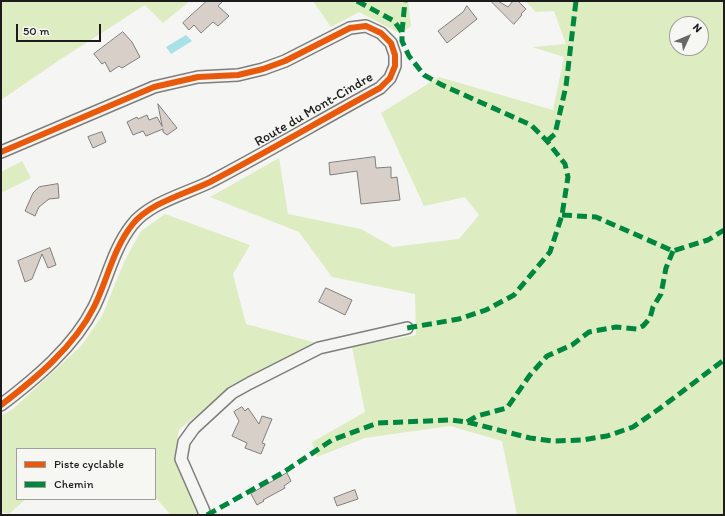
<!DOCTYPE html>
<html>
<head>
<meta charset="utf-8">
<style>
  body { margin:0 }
  #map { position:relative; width:725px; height:516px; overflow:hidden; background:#f5f5f3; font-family:Itim,sans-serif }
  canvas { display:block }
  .frame { position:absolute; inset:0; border:2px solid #1c1c1c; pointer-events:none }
  .legend { position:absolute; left:16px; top:448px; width:140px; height:52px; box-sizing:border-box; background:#f6f6f2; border:1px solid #9f9f9c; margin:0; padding:5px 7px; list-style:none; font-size:12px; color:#1c1c1c }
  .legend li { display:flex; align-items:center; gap:8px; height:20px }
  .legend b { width:20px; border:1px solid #9f9f9c }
  .north { position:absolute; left:669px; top:16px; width:40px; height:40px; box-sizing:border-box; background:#f6f6f2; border:1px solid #9f9f9c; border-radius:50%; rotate:46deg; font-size:11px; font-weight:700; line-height:16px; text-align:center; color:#1c1c1c }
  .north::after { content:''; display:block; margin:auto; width:14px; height:18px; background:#686867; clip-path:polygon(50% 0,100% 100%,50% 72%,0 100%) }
  .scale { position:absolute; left:16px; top:24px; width:85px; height:18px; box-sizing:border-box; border:2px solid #1c1c1c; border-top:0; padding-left:5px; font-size:12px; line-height:14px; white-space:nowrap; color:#1c1c1c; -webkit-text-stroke:3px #f6f6f2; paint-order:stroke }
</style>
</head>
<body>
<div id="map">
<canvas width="725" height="516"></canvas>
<div class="frame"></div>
<ul class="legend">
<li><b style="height:5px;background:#e8590c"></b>Piste cyclable</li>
<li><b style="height:5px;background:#00873e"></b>Chemin</li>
</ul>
<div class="north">N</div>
<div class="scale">50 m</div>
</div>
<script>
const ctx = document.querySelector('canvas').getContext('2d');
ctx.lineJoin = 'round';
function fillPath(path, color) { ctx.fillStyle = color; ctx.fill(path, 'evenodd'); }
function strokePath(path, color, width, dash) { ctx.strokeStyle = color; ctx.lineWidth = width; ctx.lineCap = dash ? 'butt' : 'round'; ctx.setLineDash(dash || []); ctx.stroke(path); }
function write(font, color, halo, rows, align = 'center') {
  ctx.font = font + ' Itim,sans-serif'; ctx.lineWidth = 3; ctx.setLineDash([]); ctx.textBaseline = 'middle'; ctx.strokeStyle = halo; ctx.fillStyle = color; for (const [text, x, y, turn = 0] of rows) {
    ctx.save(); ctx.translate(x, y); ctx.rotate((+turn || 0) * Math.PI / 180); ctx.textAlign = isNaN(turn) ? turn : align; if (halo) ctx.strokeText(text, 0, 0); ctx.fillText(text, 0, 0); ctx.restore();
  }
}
fillPath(new Path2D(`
  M 1,1 L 190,1 L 163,23 L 145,5 L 58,61 L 1,100 Z
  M 313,1 L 408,1 L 411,26 L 401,34 L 359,12 L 331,27 Z
  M 525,1 L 724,1 L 724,515 L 517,515 L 502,441 L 450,426 L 365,438 L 317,457 L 312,442 L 365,412 L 352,347 L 416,335 L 415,294 L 332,277 L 299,232 L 210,197 L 279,158 L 288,214 L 361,229 L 393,247 L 459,239 L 479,215 L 465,197 L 424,206 L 381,113 L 439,77 L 553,110 L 564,57 L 532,47 L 566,44 L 554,11 L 536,12 ZM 677,24 L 701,24 L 701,48 L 677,48 Z
  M 22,161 L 31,178 L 1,193 L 1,172 Z
  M 165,214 L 250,245 L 233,274 L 246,324 L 320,344 L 233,384 L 179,430 L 174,458 L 198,511 L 197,515 L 171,515 L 155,497 L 155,449 L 17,449 L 17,499 L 26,499 L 9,514 L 1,512 L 1,416 L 13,409 L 81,346 L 102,316 L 124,262 L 141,231 Z`), '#deecc2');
fillPath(new Path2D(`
  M 186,35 L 192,41 L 171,54 L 166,47 Z`), '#a8e1e6');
const building = new Path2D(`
  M 207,1 L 223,1 L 218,6 L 229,16 L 218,26 L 213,22 L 201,33 L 194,25 L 189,30 L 183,23 Z
  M 491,1 L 498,1 L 508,7 L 513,1 L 518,1 L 526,9 L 521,14 L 522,15 L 514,24 Z
  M 467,6 L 477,19 L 447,43 L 438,31 L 463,12 Z
  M 123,32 L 132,42 L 140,57 L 122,68 L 119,66 L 110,72 L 105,62 L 102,64 L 94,54 Z
  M 158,104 L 177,128 L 167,135 L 163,132 L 163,129 L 146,136 L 143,131 L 133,135 L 127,122 L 137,117 L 138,119 L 147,115 L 149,120 L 157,117 L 162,126 Z
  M 102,132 L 106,142 L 93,148 L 88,137 Z
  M 375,157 L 376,168 L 391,167 L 391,178 L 397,177 L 400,200 L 361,204 L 357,171 L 330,175 L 329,163 Z
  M 58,184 L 59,198 L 49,199 L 39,207 L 35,216 L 25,211 L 33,193 L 39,187 Z
  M 50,248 L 56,265 L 48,268 L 42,254 L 32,279 L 25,282 L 18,261 Z
  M 326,288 L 352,300 L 345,315 L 319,302 Z
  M 242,407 L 245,411 L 248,408 L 259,424 L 262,416 L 272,419 L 262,443 L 265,444 L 261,454 L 245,448 L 247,443 L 232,436 L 239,421 L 234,412 Z
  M 287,473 L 291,481 L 284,486 L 285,488 L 263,500 L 264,501 L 257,505 L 251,494 Z
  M 355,490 L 358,499 L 337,506 L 334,498 Z`);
fillPath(building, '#d8d0c8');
strokePath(building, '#7e7e7d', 1);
const minor = new Path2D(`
  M 1,152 L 154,87 L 198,77 L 238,75 L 263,69 L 285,61 L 350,28 L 366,26 L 381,33 L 391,43 L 395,55 L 395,66 L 390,78 L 380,88 C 323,119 267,152 210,182 C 185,194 149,203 132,225 C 113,249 107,281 94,307 C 74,347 35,379 1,405
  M 205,515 L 203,509 L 181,459 L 184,442 L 194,428 L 232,393 L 250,383 L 319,348 L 407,328`);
strokePath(minor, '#7e7e7d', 14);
strokePath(minor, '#f5f5f3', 11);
strokePath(new Path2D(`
  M 357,1 L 394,21 L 402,32 L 402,41 L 409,56 L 424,75 L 442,85 L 531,125 L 547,141 L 565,164 L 568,177 L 562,215 L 550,252 L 514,295 L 486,310 L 459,319 L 407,328
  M 402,32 L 405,1
  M 547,141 L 555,134 L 566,86 L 576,1
  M 562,215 L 596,217 L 673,251 L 708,240 L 724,230
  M 467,422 L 477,416 L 507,408 L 530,375 L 547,356 L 572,345 L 589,332 L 616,327 L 637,329 L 643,326 L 650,318 L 653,307 L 661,294 L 666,268 L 673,251
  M 207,515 L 284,472 L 332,440 L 378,423 L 451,420 L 467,422 L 530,438 L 552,441 L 582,440 L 607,436 L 633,427 L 659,409 L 724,360`), '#00873e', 5, [10, 5]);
strokePath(new Path2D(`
  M 1,152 L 154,87 L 198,77 L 238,75 L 263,69 L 285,61 L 350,28 L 366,26 L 381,33 L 391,43 L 395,55 L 395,66 L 390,78 L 380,88 C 323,119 267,152 210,182 C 185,194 149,203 132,225 C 113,249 107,281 94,307 C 74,347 35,379 1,405`), '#e8590c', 6);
write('14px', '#1c1c1c', '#f6f6f2', [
  ["Route du Mont-Cindre",314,110,-30]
]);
</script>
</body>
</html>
